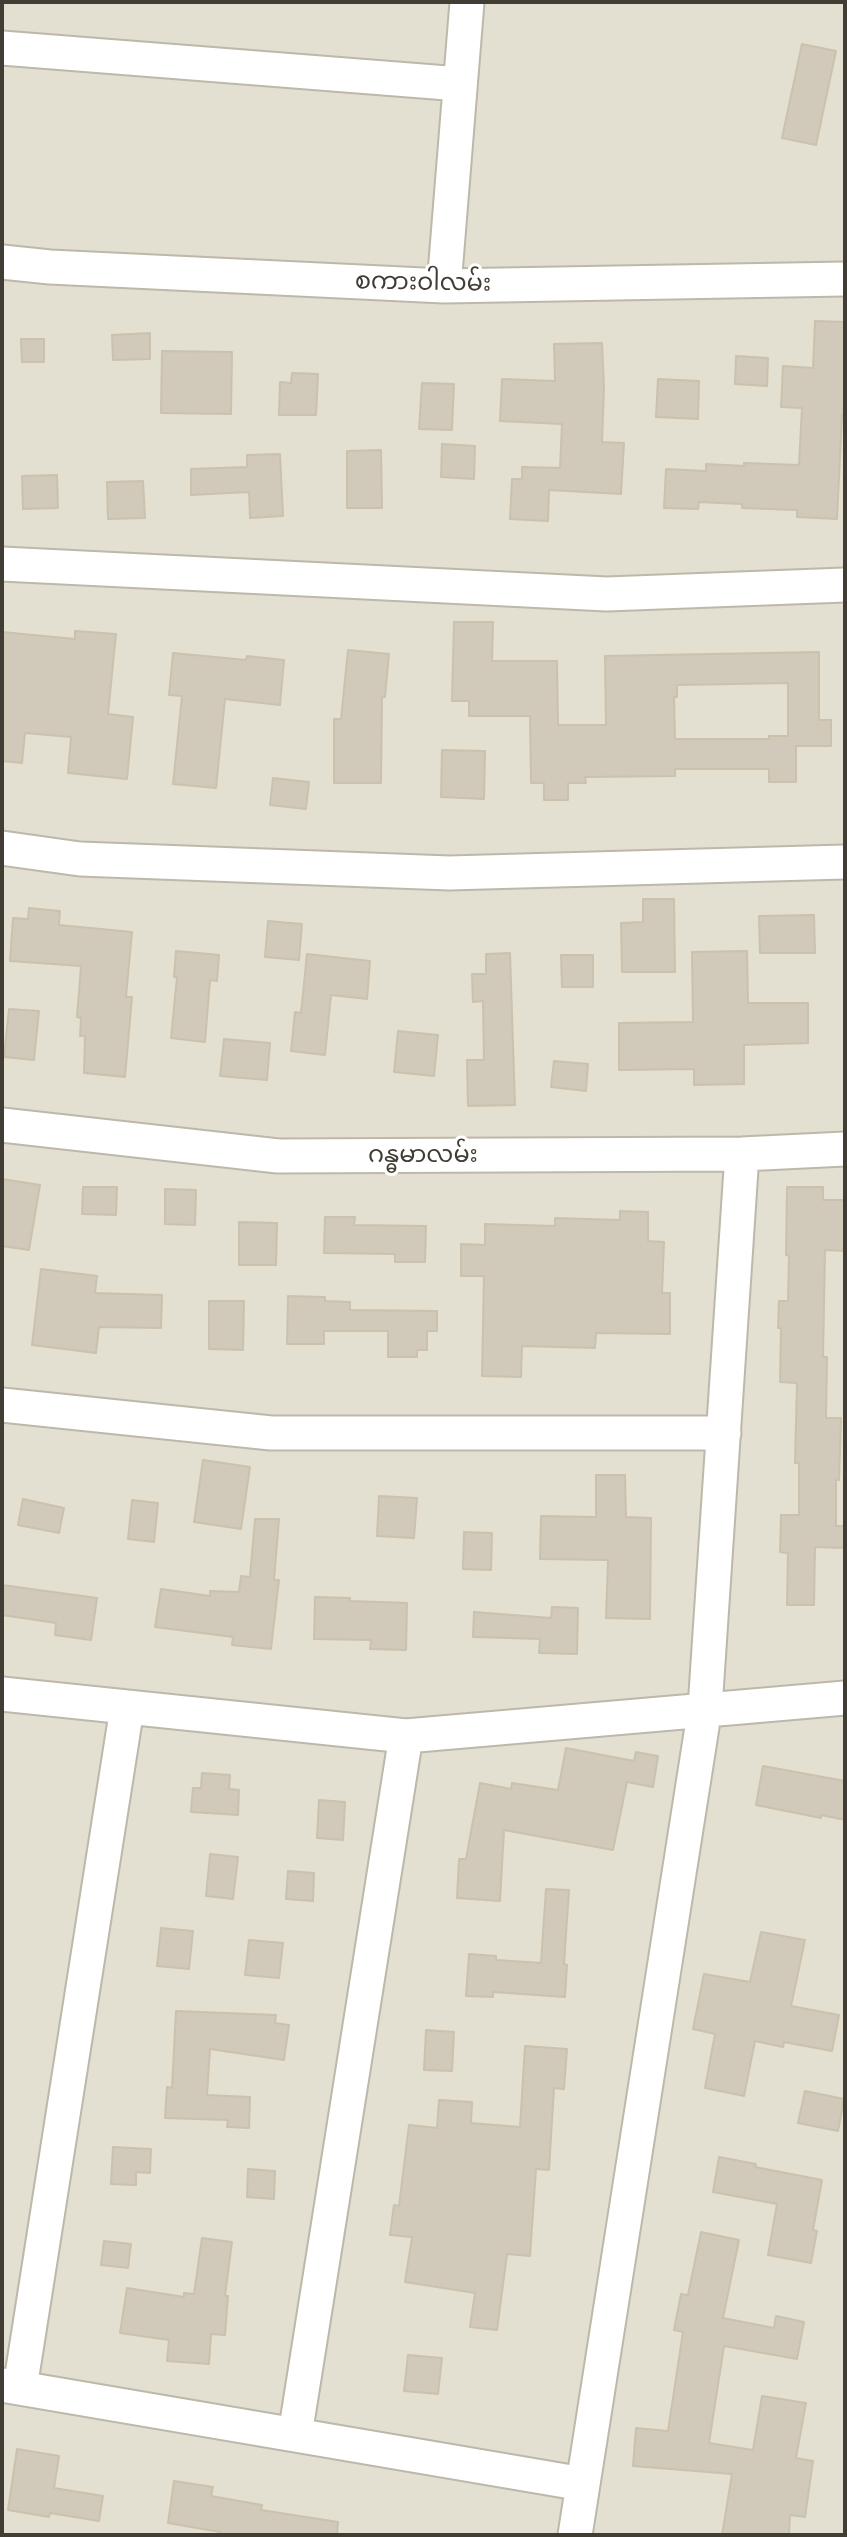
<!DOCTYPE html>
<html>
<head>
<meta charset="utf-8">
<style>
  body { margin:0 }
  #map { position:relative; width:847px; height:2537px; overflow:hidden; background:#f0ede3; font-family:"Space Grotesk",sans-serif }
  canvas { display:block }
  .frame { position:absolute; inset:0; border:4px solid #413d34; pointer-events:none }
</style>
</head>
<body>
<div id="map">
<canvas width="847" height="2537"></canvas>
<div class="frame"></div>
</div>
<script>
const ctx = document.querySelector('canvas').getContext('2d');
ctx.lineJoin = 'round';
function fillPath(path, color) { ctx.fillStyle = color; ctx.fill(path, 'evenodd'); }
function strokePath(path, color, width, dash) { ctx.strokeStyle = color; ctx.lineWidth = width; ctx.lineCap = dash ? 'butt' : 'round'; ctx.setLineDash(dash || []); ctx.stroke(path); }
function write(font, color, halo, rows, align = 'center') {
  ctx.font = font + ' "Space Grotesk","Noto Sans Myanmar",sans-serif'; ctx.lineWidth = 6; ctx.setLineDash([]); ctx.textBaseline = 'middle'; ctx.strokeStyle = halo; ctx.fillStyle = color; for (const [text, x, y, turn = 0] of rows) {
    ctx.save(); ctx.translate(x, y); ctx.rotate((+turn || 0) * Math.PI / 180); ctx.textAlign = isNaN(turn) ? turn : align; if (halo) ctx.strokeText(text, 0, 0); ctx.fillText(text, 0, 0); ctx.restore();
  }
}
fillPath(new Path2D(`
  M 2,2 L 845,2 L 845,2535 L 2,2535 Z`), '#e3dfd1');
const building = new Path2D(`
  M 802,44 L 836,51 L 816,145 L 782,138 Z
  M 815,321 L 845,322 L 845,415 L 842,415 L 837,519 L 797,517 L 797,510 L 742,508 L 742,504 L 699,502 L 698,509 L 664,508 L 666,469 L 706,471 L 706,464 L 744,466 L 744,463 L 799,465 L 802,408 L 781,407 L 783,366 L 813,368 Z
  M 150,333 L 150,359 L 113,360 L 112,335 Z
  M 21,339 L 44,339 L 44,362 L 22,362 Z
  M 602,343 L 604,388 L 602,442 L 624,443 L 621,494 L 549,490 L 548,521 L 510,519 L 512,479 L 522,479 L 522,467 L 560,468 L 562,424 L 500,421 L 502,379 L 555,381 L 554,344 Z
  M 162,351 L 232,352 L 231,414 L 161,413 Z
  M 736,356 L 768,358 L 767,386 L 735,384 Z
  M 292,373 L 318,374 L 316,415 L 279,415 L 280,382 L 291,383 Z
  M 658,379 L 699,381 L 698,419 L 656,417 Z
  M 422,383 L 454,384 L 452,430 L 419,429 Z
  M 442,444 L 475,446 L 474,479 L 441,477 Z
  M 381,450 L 382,508 L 347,508 L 347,451 Z
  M 280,454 L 283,516 L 250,518 L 249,492 L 191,495 L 191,469 L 247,467 L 247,455 Z
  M 57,475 L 58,508 L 23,509 L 22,476 Z
  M 143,481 L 145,518 L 108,519 L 107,482 Z
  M 454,622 L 493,622 L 492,661 L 557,661 L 558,725 L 606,725 L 605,656 L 819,652 L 819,720 L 831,720 L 831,746 L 796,746 L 796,782 L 769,782 L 769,769 L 675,769 L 675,776 L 585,777 L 586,783 L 568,783 L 568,800 L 544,800 L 544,783 L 531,783 L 530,716 L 469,716 L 469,701 L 452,701 ZM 788,683 L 788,736 L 769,736 L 769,739 L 675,739 L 674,697 L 677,697 L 677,685 Z
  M 75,631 L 116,634 L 108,714 L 133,717 L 127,779 L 68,773 L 71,737 L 25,733 L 22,763 L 2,761 L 2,632 L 75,639 Z
  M 348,650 L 389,654 L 385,697 L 382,697 L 381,783 L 334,783 L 334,719 L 341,719 Z
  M 173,653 L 246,660 L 247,656 L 284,660 L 280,705 L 225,699 L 216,788 L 173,784 L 182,696 L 169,695 Z
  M 442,750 L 485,751 L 484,799 L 441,797 Z
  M 273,778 L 309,782 L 306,809 L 270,805 Z
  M 643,899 L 674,899 L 675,972 L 622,972 L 621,923 L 643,922 Z
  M 29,908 L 60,911 L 59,925 L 132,932 L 126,997 L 132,997 L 125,1077 L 84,1073 L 85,1036 L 80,1036 L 81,1018 L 77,1017 L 81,966 L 10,961 L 13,918 L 28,919 Z
  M 814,915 L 815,953 L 760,953 L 759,916 Z
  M 268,921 L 302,924 L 299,960 L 265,957 Z
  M 176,951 L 219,955 L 217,981 L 210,980 L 205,1042 L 171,1038 L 177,977 L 174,977 Z
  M 747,951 L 748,1003 L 808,1003 L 808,1043 L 744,1045 L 744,1084 L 694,1085 L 694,1069 L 619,1070 L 619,1023 L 693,1022 L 692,952 Z
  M 510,953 L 515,1105 L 468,1106 L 467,1060 L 484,1060 L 483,1001 L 473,1002 L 472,974 L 486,974 L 486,954 Z
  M 307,954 L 370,961 L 367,999 L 331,995 L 325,1055 L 291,1051 L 295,1012 L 301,1013 Z
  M 561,955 L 593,955 L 593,987 L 562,987 Z
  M 9,1009 L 39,1011 L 34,1060 L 4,1057 Z
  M 398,1031 L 438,1035 L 434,1076 L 394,1072 Z
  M 224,1039 L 270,1043 L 267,1080 L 220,1076 Z
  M 554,1061 L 588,1064 L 586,1091 L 551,1087 Z
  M 2,1179 L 40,1185 L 29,1250 L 2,1246 Z
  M 83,1187 L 117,1187 L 116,1215 L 82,1214 Z
  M 787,1187 L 823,1187 L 823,1200 L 845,1200 L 845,1251 L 825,1250 L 823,1357 L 827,1357 L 826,1418 L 841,1418 L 839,1480 L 836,1480 L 836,1526 L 845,1526 L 845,1548 L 815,1547 L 814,1605 L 787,1605 L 788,1553 L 780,1552 L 781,1515 L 799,1515 L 799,1463 L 795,1463 L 797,1383 L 780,1382 L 781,1328 L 778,1328 L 779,1301 L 788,1301 L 789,1256 L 786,1255 Z
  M 165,1189 L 196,1190 L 195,1225 L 165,1224 Z
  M 620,1211 L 648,1212 L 648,1241 L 664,1242 L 662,1293 L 670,1293 L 670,1334 L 596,1333 L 595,1348 L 522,1346 L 521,1377 L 482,1376 L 484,1276 L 461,1276 L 461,1244 L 485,1245 L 485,1224 L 555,1226 L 555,1218 L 620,1220 Z
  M 325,1217 L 355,1217 L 354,1225 L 426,1226 L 425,1262 L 395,1262 L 395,1254 L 324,1253 Z
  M 239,1222 L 277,1223 L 276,1265 L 239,1265 Z
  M 41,1269 L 97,1276 L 95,1293 L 162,1295 L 161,1328 L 99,1327 L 96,1353 L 32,1345 Z
  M 288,1296 L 325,1297 L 325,1301 L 350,1302 L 350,1310 L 437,1311 L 437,1331 L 427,1331 L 427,1350 L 417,1350 L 417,1357 L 388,1357 L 388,1331 L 324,1331 L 324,1344 L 287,1344 Z
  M 209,1301 L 244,1301 L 243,1350 L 209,1349 Z
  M 203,1460 L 250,1467 L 241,1529 L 194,1522 Z
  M 596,1475 L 625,1475 L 626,1517 L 651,1518 L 650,1619 L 606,1618 L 608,1560 L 540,1559 L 541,1516 L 596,1517 Z
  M 379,1496 L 417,1498 L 414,1538 L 377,1536 Z
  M 23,1499 L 64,1508 L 59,1533 L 18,1525 Z
  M 132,1500 L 158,1503 L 154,1542 L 128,1539 Z
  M 255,1519 L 279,1519 L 274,1580 L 279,1580 L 271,1649 L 232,1645 L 233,1637 L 155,1627 L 161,1589 L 210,1596 L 210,1591 L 239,1592 L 241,1576 L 250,1577 Z
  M 464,1532 L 492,1533 L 491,1570 L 463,1569 Z
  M 2,1585 L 97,1598 L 91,1640 L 55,1635 L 56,1623 L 2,1615 Z
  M 315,1597 L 350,1598 L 350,1601 L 407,1603 L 406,1650 L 370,1649 L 371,1640 L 314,1639 Z
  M 552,1607 L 578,1608 L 577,1654 L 539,1653 L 540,1639 L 473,1637 L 474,1612 L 551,1618 Z
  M 566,1748 L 634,1761 L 636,1752 L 658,1756 L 653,1787 L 627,1782 L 613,1850 L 504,1830 L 500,1901 L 457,1898 L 459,1859 L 466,1859 L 480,1783 L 511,1789 L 512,1783 L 558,1790 Z
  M 763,1766 L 845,1781 L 845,1820 L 821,1815 L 821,1818 L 756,1805 Z
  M 202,1773 L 230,1775 L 229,1789 L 239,1790 L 238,1815 L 191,1812 L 193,1788 L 201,1788 Z
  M 319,1800 L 345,1802 L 343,1840 L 317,1838 Z
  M 210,1854 L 238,1857 L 233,1899 L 206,1896 Z
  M 288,1871 L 314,1873 L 313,1901 L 286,1899 Z
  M 546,1889 L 569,1890 L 564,1964 L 567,1965 L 565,1997 L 493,1992 L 493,1997 L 466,1996 L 469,1954 L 496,1956 L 496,1960 L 541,1963 Z
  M 161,1928 L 193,1931 L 189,1969 L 157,1966 Z
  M 761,1932 L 805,1940 L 791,2006 L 839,2015 L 832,2051 L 784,2042 L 783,2047 L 755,2041 L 744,2096 L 705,2088 L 715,2034 L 693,2029 L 704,1974 L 750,1982 Z
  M 249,1940 L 283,1943 L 279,1978 L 245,1975 Z
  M 176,2011 L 276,2015 L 275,2023 L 289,2025 L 284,2060 L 210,2049 L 207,2095 L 250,2097 L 249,2128 L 227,2127 L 228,2120 L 165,2118 L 167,2087 L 172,2088 Z
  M 426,2030 L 454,2032 L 452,2071 L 424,2070 Z
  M 525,2046 L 567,2049 L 564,2089 L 554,2088 L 549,2170 L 536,2169 L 530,2256 L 507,2254 L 497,2330 L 470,2327 L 475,2293 L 405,2282 L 412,2237 L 390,2235 L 394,2205 L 399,2206 L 409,2125 L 437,2128 L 439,2100 L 472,2102 L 471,2123 L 520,2127 Z
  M 805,2091 L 844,2099 L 838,2131 L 798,2123 Z
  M 113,2147 L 151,2149 L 150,2173 L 136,2172 L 136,2185 L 111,2184 Z
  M 719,2157 L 756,2164 L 755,2167 L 822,2180 L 813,2230 L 817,2231 L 811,2263 L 768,2255 L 777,2204 L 713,2192 Z
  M 248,2169 L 275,2171 L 274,2199 L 247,2197 Z
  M 701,2232 L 739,2240 L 723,2318 L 774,2328 L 776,2316 L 804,2322 L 797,2359 L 724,2346 L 709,2443 L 753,2450 L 762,2396 L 806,2403 L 796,2458 L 813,2461 L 805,2517 L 790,2515 L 789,2535 L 722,2535 L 732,2474 L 633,2466 L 636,2428 L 668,2431 L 683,2332 L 674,2330 L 681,2294 L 688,2295 Z
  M 202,2238 L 232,2242 L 225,2296 L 228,2296 L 225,2335 L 211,2334 L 209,2364 L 167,2361 L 169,2340 L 120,2333 L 127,2288 L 184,2297 L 184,2293 L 194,2294 Z
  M 104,2241 L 131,2244 L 128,2268 L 101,2265 Z
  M 408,2355 L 442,2358 L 438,2394 L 404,2391 Z
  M 17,2449 L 59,2456 L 54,2488 L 103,2496 L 99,2521 L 50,2513 L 49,2517 L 8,2510 Z
  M 174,2481 L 213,2487 L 211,2496 L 262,2505 L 261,2510 L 338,2522 L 337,2535 L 219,2535 L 220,2532 L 168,2523 Z`);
fillPath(building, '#d1c9b9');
strokePath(building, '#cbc1ad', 2);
const minor = new Path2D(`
  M 2,48 L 460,84
  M 2,262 L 50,267 L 444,286 L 845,279
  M 444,286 L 467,2
  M 2,564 L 607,594 L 845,585
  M 2,848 L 80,859 L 449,873 L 845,862
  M 2,1125 L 278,1156 L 742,1154 L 845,1149
  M 2,1405 L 271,1433 L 724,1433
  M 2,1694 L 406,1736 L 845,1698
  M 2,2385 L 583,2484
  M 20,2388 L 127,1708
  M 295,2435 L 406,1736
  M 575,2535 L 705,1708 L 742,1154`);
strokePath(minor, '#bdb8a9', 37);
strokePath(minor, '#fff', 33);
write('24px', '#413d34', '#fff', [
  ["စကားဝါလမ်း",423,283,1],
  ["ဂန္ဓမာလမ်း",423,1155]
]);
</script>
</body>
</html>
